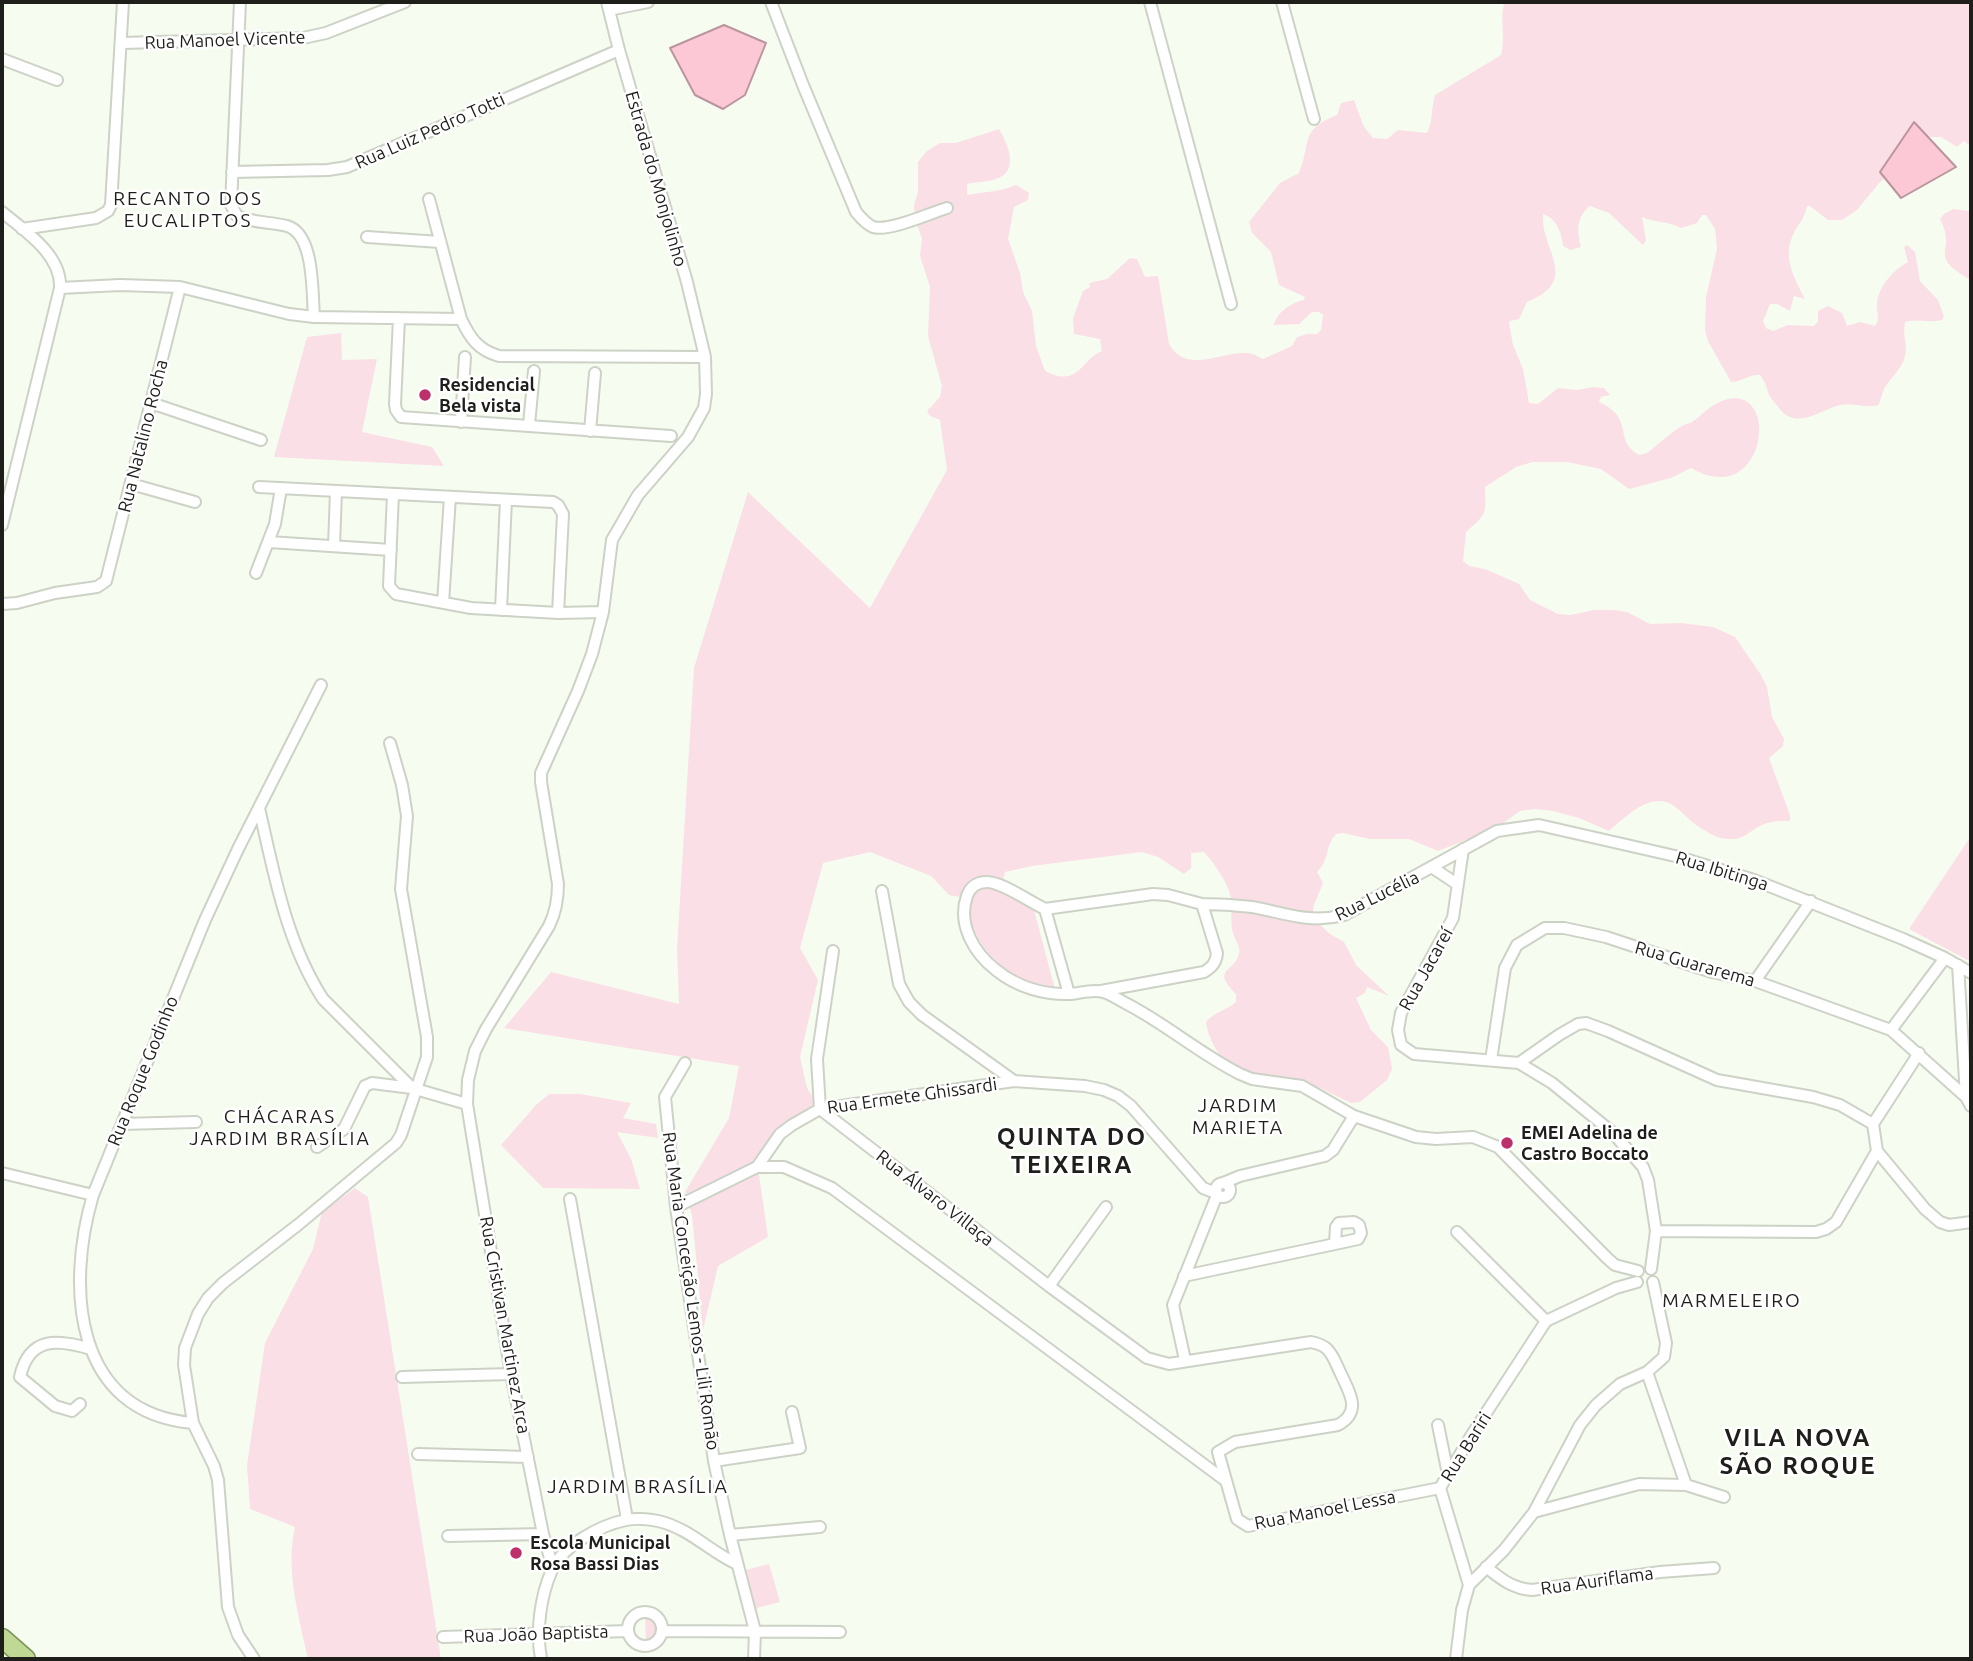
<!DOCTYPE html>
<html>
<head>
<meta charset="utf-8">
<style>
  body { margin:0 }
  #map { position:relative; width:1973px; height:1661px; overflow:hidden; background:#f7fcf1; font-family:Ubuntu,sans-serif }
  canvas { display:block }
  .frame { position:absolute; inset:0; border:4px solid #1e1f1b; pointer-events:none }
</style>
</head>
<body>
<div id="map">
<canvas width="1973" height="1661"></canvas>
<div class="frame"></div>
</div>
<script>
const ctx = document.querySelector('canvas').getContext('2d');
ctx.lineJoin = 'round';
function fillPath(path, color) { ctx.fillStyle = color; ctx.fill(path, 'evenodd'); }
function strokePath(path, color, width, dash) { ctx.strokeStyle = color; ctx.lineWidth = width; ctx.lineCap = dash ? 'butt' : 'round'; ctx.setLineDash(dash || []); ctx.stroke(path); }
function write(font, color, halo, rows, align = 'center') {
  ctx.font = font + ' Ubuntu,sans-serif'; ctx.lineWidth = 5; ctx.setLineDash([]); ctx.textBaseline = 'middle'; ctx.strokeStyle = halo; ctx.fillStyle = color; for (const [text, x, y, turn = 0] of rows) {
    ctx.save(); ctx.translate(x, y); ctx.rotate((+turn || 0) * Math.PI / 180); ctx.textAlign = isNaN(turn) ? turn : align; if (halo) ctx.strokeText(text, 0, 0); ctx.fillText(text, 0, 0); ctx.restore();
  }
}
fillPath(new Path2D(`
  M 1505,2 L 1971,2 L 1971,147 L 1964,141 L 1957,147 L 1941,137 L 1927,137 L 1897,170 L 1880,182 L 1857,210 L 1842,220 L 1828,220 L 1810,206 L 1807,206 C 1804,221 1798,223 1793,235 C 1782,257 1795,280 1805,299 L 1794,296 L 1790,311 L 1777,304 L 1770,304 L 1763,321 L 1766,328 L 1773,331 L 1788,325 L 1814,326 L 1818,321 L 1818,311 L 1828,306 L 1842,313 L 1847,326 L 1860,322 L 1875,326 C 1881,318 1876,313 1877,304 C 1878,287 1893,270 1908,262 L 1904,247 L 1907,245 L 1915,252 L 1920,281 L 1938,300 L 1944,316 L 1942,320 C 1930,323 1913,319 1905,322 C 1902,336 1908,344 1905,356 C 1902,369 1891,377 1884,389 C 1882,394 1880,400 1879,405 C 1866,409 1852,402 1840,405 C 1820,410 1796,431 1779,408 C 1776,404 1771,399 1769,395 C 1766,386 1766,383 1760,375 C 1749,374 1742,382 1731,382 L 1708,341 L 1705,330 L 1706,297 L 1717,249 L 1715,229 L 1706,215 L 1702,215 L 1697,223 L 1681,228 C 1669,221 1655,223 1642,217 L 1646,240 L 1643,245 L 1609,213 L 1590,206 C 1576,217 1577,231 1581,247 L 1570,250 L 1563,246 C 1562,233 1556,218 1543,214 C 1540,250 1582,280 1527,302 L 1519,319 L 1510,321 L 1509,323 L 1513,345 L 1523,369 L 1529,403 L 1538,404 L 1558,388 L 1577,390 L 1593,387 L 1604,388 L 1610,395 L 1601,397 L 1599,402 C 1636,419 1612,439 1639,455 L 1647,453 C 1659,444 1670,433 1682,426 C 1685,424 1689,424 1692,422 C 1704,414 1711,403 1728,399 C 1781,387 1765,511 1691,468 L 1671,478 L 1629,489 L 1601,469 L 1567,462 L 1532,462 L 1516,467 L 1485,487 C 1486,514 1487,514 1466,532 L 1463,561 L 1469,566 L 1485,569 L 1519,584 L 1530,600 L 1558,614 L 1570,615 L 1594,610 L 1613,610 L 1627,612 L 1650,624 L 1680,623 L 1713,627 L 1735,637 L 1761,675 L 1767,687 L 1772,717 L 1784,739 L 1783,746 L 1769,758 L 1790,815 L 1790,821 C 1780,821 1768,821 1758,827 C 1748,833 1742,840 1729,839 C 1719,839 1712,835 1704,830 C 1692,824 1685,814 1674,806 C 1651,790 1626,817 1609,831 L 1579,818 L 1553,811 L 1535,809 L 1520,811 L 1498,827 L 1438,851 L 1409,839 L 1370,839 L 1343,833 L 1336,834 C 1324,847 1331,858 1317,872 L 1323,883 L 1314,905 L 1312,917 L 1330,934 L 1344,942 L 1356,965 L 1389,996 L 1367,987 L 1365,993 L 1356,998 L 1371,1030 L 1388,1047 L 1392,1069 L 1387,1080 L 1360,1102 L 1351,1103 L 1305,1081 L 1234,1070 C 1220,1059 1208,1039 1206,1022 C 1214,1012 1227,1010 1236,1002 L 1236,994 C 1211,968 1233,974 1239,954 C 1241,947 1235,940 1233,933 C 1229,921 1234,907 1230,894 C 1226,880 1214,863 1204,852 L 1191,853 L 1191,868 L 1184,874 L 1158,857 L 1142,852 L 1032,866 L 1005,872 L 1001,891 L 1034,910 L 1055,989 C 1020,989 975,951 970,916 C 969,911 970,905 971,899 L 949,895 L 931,876 L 870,852 L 823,863 L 800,948 L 818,980 L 800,1057 L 807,1088 L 824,1115 L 781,1136 L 758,1168 L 768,1237 L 718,1266 L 703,1330 L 692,1215 L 685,1192 L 729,1118 L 739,1066 L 504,1028 L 551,972 L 679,1004 L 677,948 L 694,668 L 748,492 L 870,608 L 947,470 L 940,420 L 930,416 L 927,411 L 940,397 L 942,386 L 928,336 L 930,287 L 920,256 L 922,238 L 915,220 L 914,205 L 918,192 L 918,162 L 927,151 L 940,143 L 956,143 L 999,129 C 1008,144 1020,171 996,179 C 988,182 976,182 967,184 L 967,195 C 983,192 1001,192 1016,185 L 1029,193 L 1028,200 L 1014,207 L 1008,239 L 1020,273 L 1023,292 L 1032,311 L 1036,346 L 1045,371 C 1080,389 1081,358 1102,351 L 1100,339 L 1074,334 L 1073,318 L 1083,291 L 1090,287 L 1089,283 L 1107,279 L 1130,258 L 1137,259 L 1145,277 L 1158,276 L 1169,344 C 1187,375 1221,351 1247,353 C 1252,353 1259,357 1263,359 L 1292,346 L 1297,337 L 1307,334 L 1317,334 L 1321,330 L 1323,315 L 1319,312 L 1312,312 L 1299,324 L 1274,325 C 1276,313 1292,302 1304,300 L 1305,297 L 1279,285 L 1271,252 L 1252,233 L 1249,222 L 1280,183 L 1299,173 C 1312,141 1299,130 1337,115 L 1341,103 L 1354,100 L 1364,127 L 1373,138 L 1387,139 L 1398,130 L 1427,133 C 1433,121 1431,109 1435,95 L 1501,55 C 1506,38 1499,14 1505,2 Z
  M 1953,209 L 1971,211 L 1971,280 C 1925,254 1958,253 1940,219 L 1944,214 Z
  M 341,333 L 342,360 L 377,359 L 362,432 L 432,447 L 444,466 L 274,457 L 307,337 Z
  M 1971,836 L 1971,962 L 1909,929 Z
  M 549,1094 L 580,1094 L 631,1103 L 623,1118 L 656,1124 L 658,1138 L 617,1132 L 631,1159 L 640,1189 L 543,1188 L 501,1145 L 536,1105 Z
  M 355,1188 L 368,1197 L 441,1659 L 308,1659 C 299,1617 285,1570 295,1527 L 250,1509 L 247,1465 L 265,1343 L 313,1249 L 322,1212 Z
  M 769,1564 L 780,1602 L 753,1609 L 742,1571 Z
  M 645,1614 L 655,1618 L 661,1627 L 659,1638 L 654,1643 L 646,1644 Z`), '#fbdfe6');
const water = new Path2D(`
  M 724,25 L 766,43 L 745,95 L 723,109 L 695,95 L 670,48 Z
  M 1914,122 L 1956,167 L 1901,198 L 1880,172 Z`);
fillPath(water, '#fdc8d6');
strokePath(water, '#ba959e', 2);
const minor = new Path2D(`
  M 240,2 L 231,205 L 237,216 C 253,223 271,222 287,226 C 315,234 312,294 314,317
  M 771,2 L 803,85 L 856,212 C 861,218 866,224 873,227 C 889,232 930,213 947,208
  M 1150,2 L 1231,304
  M 1282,2 L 1314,119
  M 609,10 L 648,2
  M 122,43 L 303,38 L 326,33 L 405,2
  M 2,59 L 57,80
  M 232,172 L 328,170 L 347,167 L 619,50
  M 429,199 L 461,319
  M 2,212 C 25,231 62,255 60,288
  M 22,229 L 96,218 L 108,211 L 111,205 L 123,2
  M 367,237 L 440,242
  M 399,318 L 395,404 L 396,410 L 401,417 L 671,436
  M 151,403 L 261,440
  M 461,422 L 465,357
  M 529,425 L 534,371
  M 590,431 L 595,373
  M 131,484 L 195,502
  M 259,487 L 553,502 L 558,505 L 563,514 L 558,613
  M 393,494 L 389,586 L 396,594 L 471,608 L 558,613 L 603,612
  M 2,525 L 60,288 L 120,285 L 180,287 L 289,314 L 314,317 L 461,319 C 470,338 478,350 499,356 L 705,357
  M 269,542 L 391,550
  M 334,546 L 336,491
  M 256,573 L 275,524 L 281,488
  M 443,603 L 450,497
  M 2,604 L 17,603 L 55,593 L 97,587 L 106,581 L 180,287
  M 501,610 L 506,500
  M 259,808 C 274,873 286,942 323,999 L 412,1088 L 467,1104
  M 1463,849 L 1453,918 L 1401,1013 L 1398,1030 L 1401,1045 L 1414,1054 L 1519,1063 L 1552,1083 L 1612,1132 L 1643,1167 L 1648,1180 L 1656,1231 L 1651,1269
  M 1433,868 L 1457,884
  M 882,891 L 899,984 L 909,1002 L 922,1015 L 1014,1081 L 1085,1086 L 1104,1090 L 1118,1096 L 1131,1106 L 1203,1188 L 1216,1193
  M 1202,904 C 1218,904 1235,905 1252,907 C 1286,913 1309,924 1344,915 L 1497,831 L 1539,825 L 1675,856 L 1754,880 L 1903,939 L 1945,958 L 1971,973
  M 1045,909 C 1030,902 1002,882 987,882 C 977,882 970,887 967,896 C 957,924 974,953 996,970 C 1017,987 1044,995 1071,994 C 1081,993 1094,989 1103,992 C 1111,994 1119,1000 1127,1004 C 1166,1024 1200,1054 1240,1074 L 1252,1079 L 1302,1086 L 1354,1116 L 1333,1150 L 1325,1156 L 1240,1176 L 1223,1183
  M 833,951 L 817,1059 L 820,1109 L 1049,1286 L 1147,1358 L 1169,1364 L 1311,1342 C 1316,1343 1322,1345 1326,1348 C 1333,1354 1336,1364 1340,1372 C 1349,1392 1363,1411 1338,1425 L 1235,1442 L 1218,1452 L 1237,1519 L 1248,1526 L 1440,1488
  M 1958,965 L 1966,1097 L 1971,1106
  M 1755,981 L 1811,901
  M 1069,994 L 1045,909 L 1153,894 L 1168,895 L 1202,904 L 1217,953 C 1216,963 1212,967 1204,972 L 1101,991
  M 1891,1030 L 1945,958
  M 1491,1060 L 1505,968 L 1517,945 L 1545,928 L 1564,928 L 1606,937 L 1712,972 L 1755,981 L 1891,1030 L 1966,1097
  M 685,1063 L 665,1097 L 676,1207 L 714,1461 L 730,1535 L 755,1631 L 754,1659
  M 1519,1063 L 1559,1035 L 1578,1024 L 1586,1023 L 1608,1031 L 1717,1080 L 1813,1097 L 1840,1105 L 1873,1124 L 1877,1151 L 1925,1209 L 1940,1222 L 1949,1225 L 1971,1222
  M 1354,1116 L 1416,1137 L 1436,1139 L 1473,1137 L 1498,1147 L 1607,1258 L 1615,1265 L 1638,1271
  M 122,1124 L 196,1122
  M 1873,1124 L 1919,1053
  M 317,1147 L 344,1129 L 365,1086 L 372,1083 L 412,1088
  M 757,1167 L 784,1167 L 832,1188 L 1226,1481
  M 2,1173 L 93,1195
  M1216 1190a7 7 0 1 1 14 0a7 7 0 1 1-14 0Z
  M 570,1199 L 627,1519
  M 676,1207 L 757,1167 L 780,1134 L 792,1125 L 820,1109 L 1014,1081
  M 1656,1231 L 1816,1232 L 1826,1229 L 1836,1222 L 1877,1151
  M 1457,1232 L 1546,1321
  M 1184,1276 L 1335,1244 L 1358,1239 L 1361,1233 L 1359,1225 L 1354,1222 L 1339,1223 L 1336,1227 L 1335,1244
  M 1049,1286 L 1106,1207
  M 1546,1321 L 1616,1288 L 1637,1282
  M 1185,1360 L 1173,1305 L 1217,1195
  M 1647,1372 L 1686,1485
  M 402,1377 L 511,1374
  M 80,1404 L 72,1411 L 55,1406 L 20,1377 C 29,1336 58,1339 91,1349
  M 193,1423 C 73,1413 66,1286 93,1195 L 205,920 L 238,849 L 321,685
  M 1438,1425 L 1448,1474
  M 418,1454 L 528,1457
  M 714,1461 L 800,1448 L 792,1412
  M 1534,1512 L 1639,1484 L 1686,1485 L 1724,1497
  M 730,1535 L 820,1527
  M 448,1536 L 543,1534
  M 1486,1567 C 1501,1579 1513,1589 1532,1590 L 1660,1572 L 1714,1568
  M 553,1568 L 543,1534 L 511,1374 L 467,1104 L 468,1080 L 475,1051 L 486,1029 L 549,926 C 556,912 558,900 558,884 L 541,782 L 541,773 L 578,691 L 592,654 L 603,612 L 612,540 L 638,495 L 688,437 L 704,408 L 706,394 L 705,357 L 687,282 L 619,50 L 607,2
  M 1469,1585 L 1440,1488 L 1471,1436 L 1546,1321
  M628 1629a17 17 0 1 1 34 0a17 17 0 1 1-34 0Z
  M 663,1631 L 840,1632
  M 443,1637 L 628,1631
  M 254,1659 L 238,1635 L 228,1607 L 218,1480 L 214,1466 L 193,1423 L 184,1365 L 185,1348 L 198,1314 L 208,1298 L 223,1283 L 299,1224 L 396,1143 L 401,1135 L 427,1057 L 427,1037 L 401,889 L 407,816 L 402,785 L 390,743
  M 541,1659 C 536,1631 540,1597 552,1570 C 563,1545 601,1525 626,1520 C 635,1518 649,1519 658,1521 C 689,1528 709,1551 737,1564
  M 1456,1659 L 1462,1610 L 1469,1585 L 1504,1550 L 1534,1512 L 1580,1425 L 1596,1405 L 1620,1384 L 1647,1372 L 1664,1357 L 1666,1343 L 1653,1282`);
const trunk = new Path2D(`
  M 2,1638 L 26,1659`);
strokePath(minor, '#cdd2c7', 14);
strokePath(trunk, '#7c9158', 21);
strokePath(minor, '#fff', 10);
strokePath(trunk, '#bfd894', 18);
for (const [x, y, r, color] of [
  [425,395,7,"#bc3169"],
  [1507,1143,7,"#bc3169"],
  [516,1553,7,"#bc3169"]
]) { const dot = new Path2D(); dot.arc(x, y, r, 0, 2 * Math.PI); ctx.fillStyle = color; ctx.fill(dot); strokePath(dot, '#fff', 2.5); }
write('18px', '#1e1f1b', '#fff', [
  ["Rua Manoel Vicente",225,40,-2],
  ["Rua Luiz Pedro Totti",430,131,-24],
  ["Estrada do Monjolinho",656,179,74],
  ["Rua Natalino Rocha",143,436,-76],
  ["Rua Ibitinga",1722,871,17],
  ["Rua Lucélia",1377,896,-26],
  ["Rua Guararema",1695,964,16],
  ["Rua Jacareí",1426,969,-61],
  ["Rua Roque Godinho",143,1071,-68],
  ["Rua Ermete Ghissardi",912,1096,-8],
  ["Rua Álvaro Villaça",935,1198,38],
  ["Rua Maria Conceição Lemos - Lili Romão",691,1291,82],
  ["Rua Cristivan Martinez Arca",505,1325,80],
  ["Rua Bariri",1466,1447,-58],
  ["Rua Manoel Lessa",1325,1510,-11],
  ["Rua Auriflama",1597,1581,-8],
  ["Rua João Baptista",536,1634,-2]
]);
write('bold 18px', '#1e1f1b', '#fff', [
  ["Residencial",439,385],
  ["Bela vista",439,406],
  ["EMEI Adelina de",1521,1133],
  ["Castro Boccato",1521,1154],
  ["Escola Municipal",530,1543],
  ["Rosa Bassi Dias",530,1564]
], 'left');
ctx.letterSpacing = '2px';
write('19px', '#1e1f1b', '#fff', [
  ["RECANTO DOS",188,199],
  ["EUCALIPTOS",188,221],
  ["JARDIM",1238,1106],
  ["MARIETA",1238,1128],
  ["CHÁCARAS",280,1117],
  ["JARDIM BRASÍLIA",280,1139],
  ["MARMELEIRO",1732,1301],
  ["JARDIM BRASÍLIA",638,1487]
]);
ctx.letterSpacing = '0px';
ctx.letterSpacing = '2px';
write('bold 24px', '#1e1f1b', '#fff', [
  ["QUINTA DO",1072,1137],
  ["TEIXEIRA",1072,1165],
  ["VILA NOVA",1798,1438],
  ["SÃO ROQUE",1798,1466]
]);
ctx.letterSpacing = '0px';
</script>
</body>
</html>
